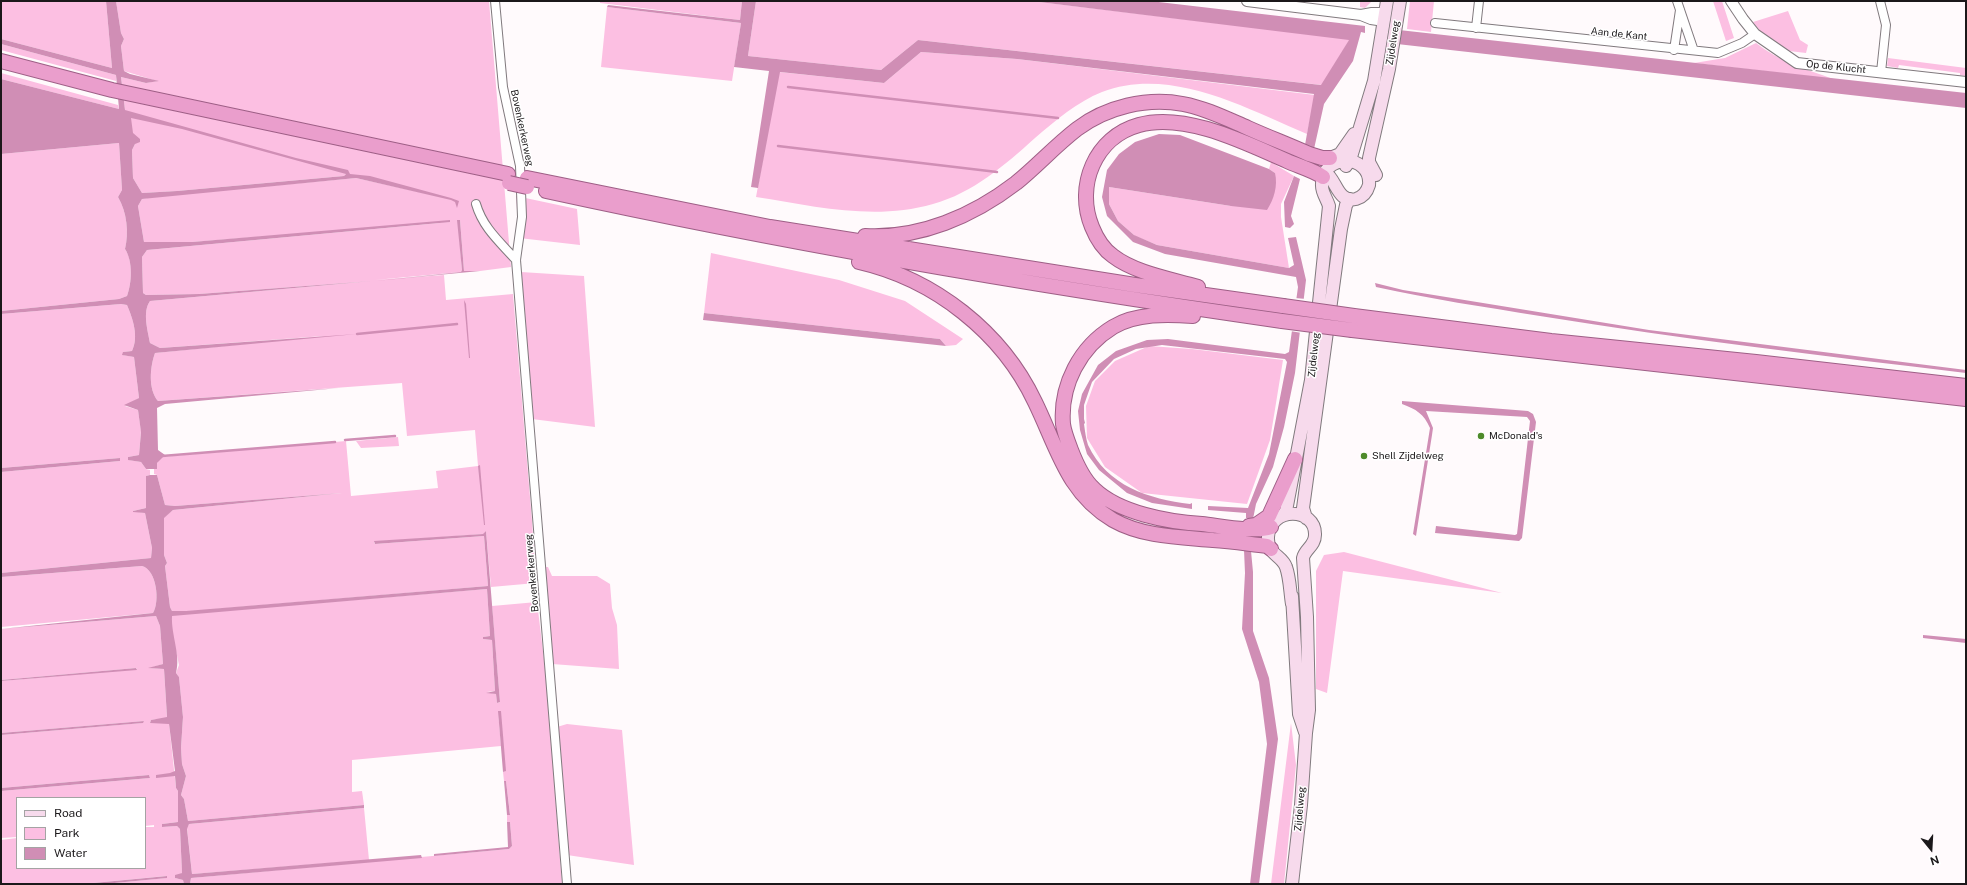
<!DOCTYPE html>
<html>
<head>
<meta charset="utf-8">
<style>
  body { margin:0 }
  #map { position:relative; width:1967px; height:885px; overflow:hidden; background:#fffafc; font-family:"Public Sans",sans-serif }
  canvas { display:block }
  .frame { position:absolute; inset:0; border:2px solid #1b181a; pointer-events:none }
  .legend { position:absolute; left:16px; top:797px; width:130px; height:72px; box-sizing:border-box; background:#fff; border:1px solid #a4a3a3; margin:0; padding:5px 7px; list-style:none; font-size:12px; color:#1b181a }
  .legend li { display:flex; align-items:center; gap:8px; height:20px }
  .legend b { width:20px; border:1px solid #a4a3a3 }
  .north { position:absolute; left:1911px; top:829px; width:40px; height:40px; -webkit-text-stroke:3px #fff; paint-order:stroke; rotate:162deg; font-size:11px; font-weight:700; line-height:16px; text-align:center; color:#1b181a }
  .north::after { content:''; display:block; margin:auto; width:14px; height:18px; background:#1b181a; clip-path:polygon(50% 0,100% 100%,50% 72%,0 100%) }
</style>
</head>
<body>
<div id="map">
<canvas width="1967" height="885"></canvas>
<div class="frame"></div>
<ul class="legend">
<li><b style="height:5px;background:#f7daec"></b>Road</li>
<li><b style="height:11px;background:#fcbfe2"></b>Park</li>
<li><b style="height:11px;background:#d08eb5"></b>Water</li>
</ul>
<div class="north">N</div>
</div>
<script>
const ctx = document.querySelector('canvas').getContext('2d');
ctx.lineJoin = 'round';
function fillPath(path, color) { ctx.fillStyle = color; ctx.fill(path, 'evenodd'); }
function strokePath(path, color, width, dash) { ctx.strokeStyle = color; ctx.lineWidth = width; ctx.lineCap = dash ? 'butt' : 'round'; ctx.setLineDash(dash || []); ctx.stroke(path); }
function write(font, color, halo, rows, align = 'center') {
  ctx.font = font + ' "Public Sans",sans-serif'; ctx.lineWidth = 3; ctx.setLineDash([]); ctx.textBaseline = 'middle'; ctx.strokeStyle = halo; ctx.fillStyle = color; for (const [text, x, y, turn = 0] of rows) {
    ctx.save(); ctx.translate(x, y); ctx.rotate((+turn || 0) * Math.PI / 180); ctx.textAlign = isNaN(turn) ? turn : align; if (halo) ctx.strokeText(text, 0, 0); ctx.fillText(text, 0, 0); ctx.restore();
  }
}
fillPath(new Path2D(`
  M 1,1 L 106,1 L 112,68 L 1,39 Z
  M 116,1 L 489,1 L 511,267 L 480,271 L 464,271 L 460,220 L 458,220 L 462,270 L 461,272 L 375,280 L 444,275 L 446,300 L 513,294 L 532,521 L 536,583 L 491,587 L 486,531 L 484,534 L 374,542 L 375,544 L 484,536 L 488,586 L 216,609 L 218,611 L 487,589 L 490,636 L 483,637 L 483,639 L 492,640 L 495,691 L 487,692 L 496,694 L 497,703 L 500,702 L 492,606 L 537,602 L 546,676 L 562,884 L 190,884 L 191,878 L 509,849 L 512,846 L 510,822 L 507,822 L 507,815 L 510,814 L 506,781 L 504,781 L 503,772 L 505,771 L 498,711 L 501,746 L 352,760 L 352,792 L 362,791 L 364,805 L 188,821 L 184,799 L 181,795 L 186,776 L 182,764 L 181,748 L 183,717 L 179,677 L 176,673 L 179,665 L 171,628 L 172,611 L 170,607 L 165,566 L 167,563 L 164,555 L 164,517 L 173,510 L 342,493 L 175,506 L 165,505 L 157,475 L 154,474 L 154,469 L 157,469 L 157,463 L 161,457 L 346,441 L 351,496 L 438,488 L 436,471 L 478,466 L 475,430 L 407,436 L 402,383 L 158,401 C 148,389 150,367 155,353 L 324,336 L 160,348 L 150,343 C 148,331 142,312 150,301 L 372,281 L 199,294 L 146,295 L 143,293 L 142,257 L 147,250 L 450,222 L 192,242 L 144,242 L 138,206 L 142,199 L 159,196 L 356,178 L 459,201 L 346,174 L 344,176 L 177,191 L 142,193 L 133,178 L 132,150 L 135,144 L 133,134 L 125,110 L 121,77 L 146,83 L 157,81 L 124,71 L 121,46 L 124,39 L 121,33 Z
  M 600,1 L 742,1 L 740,20 L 600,3 Z
  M 756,1 L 1031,1 L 1350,39 L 1322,85 L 918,40 L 881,70 L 748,56 Z
  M 1360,1 L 1372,1 L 1365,8 L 1360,7 Z
  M 1410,1 L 1434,1 L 1431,32 L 1407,29 Z
  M 1713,1 L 1722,1 L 1734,38 L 1726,41 Z
  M 607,7 L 741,23 L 732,81 L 601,67 Z
  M 1788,11 L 1800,40 L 1808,45 L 1806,53 L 1789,51 L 1760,31 L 1753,22 Z
  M 1756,43 C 1778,61 1806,69 1833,79 L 1694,63 L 1725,58 Z
  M 1,44 L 116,75 L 116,81 L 1,50 Z
  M 921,52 L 1017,59 L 1315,95 L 1307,134 C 1245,108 1171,66 1102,92 C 1077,102 1056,120 1035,138 C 1005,165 973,193 933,204 C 874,221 814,206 756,197 L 779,72 L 884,83 Z
  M 1888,58 L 1966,68 L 1966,76 L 1960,75 L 1960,73 L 1899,65 L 1898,68 L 1887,66 Z
  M 1,73 L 118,105 L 119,109 L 1,79 Z
  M 119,143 L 122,190 L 118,197 C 127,212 129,233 125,249 C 133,260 132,283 127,296 L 119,299 L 1,311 L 1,154 Z
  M 1271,162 L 1294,176 L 1281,204 L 1281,217 L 1289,268 L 1157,245 L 1135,236 L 1118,221 L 1109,204 L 1109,187 L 1231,206 L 1275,173 L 1269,169 Z
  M 516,196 L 577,209 L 580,245 L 519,238 Z
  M 711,253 L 839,280 L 905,301 L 963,339 L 956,345 L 946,346 L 940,339 L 704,313 Z
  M 521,272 L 584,276 L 595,427 L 532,419 Z
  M 121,304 L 127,305 C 133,319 139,337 132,351 L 123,352 L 123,355 L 134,357 L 139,398 L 125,406 L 138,410 L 141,431 L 139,455 L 128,457 L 129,460 L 141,462 L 146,469 L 150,470 L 150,475 L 146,476 L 146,508 L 133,511 L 145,513 L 152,548 L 151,558 L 1,573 L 1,472 L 120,461 L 120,458 L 1,468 L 1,314 Z
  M 1149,346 L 1192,349 L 1283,360 L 1270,440 L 1247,504 L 1142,493 L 1105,467 L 1087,438 L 1086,406 L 1095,381 L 1115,361 Z
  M 398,437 L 399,446 L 361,448 L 356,441 Z
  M 1344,552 L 1502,593 L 1343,571 L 1327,693 L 1316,689 L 1316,571 L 1324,555 Z
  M 142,566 C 157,570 160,602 153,613 L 1,627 L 1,577 Z
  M 544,567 L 548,567 L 552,576 L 597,576 L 610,584 L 612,608 L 617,625 L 619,669 L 552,664 Z
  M 156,616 L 160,626 L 163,664 L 150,668 L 164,669 L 167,718 L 151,720 L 150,723 L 169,723 L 176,788 L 178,791 L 178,822 L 162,824 L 162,827 L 177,826 L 180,829 L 182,873 L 175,878 L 183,880 L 184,884 L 104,884 L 166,878 L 166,876 L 83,884 L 1,884 L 1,840 L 17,838 L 17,868 L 145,868 L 145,827 L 154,827 L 154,825 L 145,826 L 145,798 L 17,798 L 17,837 L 1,838 L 1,791 L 150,778 L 149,775 L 1,788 L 1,735 L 142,723 L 144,721 L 1,733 L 1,681 L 137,669 L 136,668 L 1,680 L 1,629 Z
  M 1291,723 L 1296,765 L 1284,884 L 1271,884 Z
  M 567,724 L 622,730 L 634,865 L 567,855 L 557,727 Z
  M 364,808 L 369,860 L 192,874 L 187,828 L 189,824 Z`), '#fcbfe2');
fillPath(new Path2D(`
  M 106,1 L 116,1 L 121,33 L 124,39 L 121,46 L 124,71 L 130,74 L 159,81 L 146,83 L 121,77 L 125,110 L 296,158 L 348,170 L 350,174 L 370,176 L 451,198 L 459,201 L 457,208 L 455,202 L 451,200 L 356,178 L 142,199 L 138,206 L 144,242 L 192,242 L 450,220 L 450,222 L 147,250 L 142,257 L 143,293 L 146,295 L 199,294 L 372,281 L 150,301 C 142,312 148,331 150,343 L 160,348 L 357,334 L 155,353 C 150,367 148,389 158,401 L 339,388 L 165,404 L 157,408 L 158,450 L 165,455 L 157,463 L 157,469 L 146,469 L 141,462 L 128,460 L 128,457 L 139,455 L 141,432 L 138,410 L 124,405 L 139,398 L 134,357 L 122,355 L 123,352 L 132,351 C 139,337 133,319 127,305 L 121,304 L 1,314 L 1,311 L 119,299 L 127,296 C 132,283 133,261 125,249 C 129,233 127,212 118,197 L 122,190 L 119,143 L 1,154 L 1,79 L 119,109 L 116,75 L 1,44 L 1,39 L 112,68 ZM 131,118 L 182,129 L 346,174 L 344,176 L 177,191 L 142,193 L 133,178 L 132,150 L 135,144 L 140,142 L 140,139 L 133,133 Z
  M 742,1 L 756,1 L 748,56 L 881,70 L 918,40 L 1321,85 L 1349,40 L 1031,1 L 1150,1 L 1365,26 L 1365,33 L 1361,32 L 1353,61 L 1324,104 L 1314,149 L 1305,145 L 1314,94 L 1017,59 L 921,52 L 884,83 L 780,72 L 758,188 L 751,187 L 769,71 L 734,67 L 741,23 L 607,7 L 608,5 L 740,20 Z
  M 1399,30 L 1966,93 L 1966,108 L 1397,44 Z
  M 1159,134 L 1180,135 L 1269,169 L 1275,173 C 1278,186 1274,199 1267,210 L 1231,206 L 1109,187 L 1109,204 L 1118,221 L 1134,235 L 1157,245 L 1289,268 L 1294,265 L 1288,238 L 1296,237 L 1306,280 L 1295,373 L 1284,427 L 1273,467 L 1256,504 L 1253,519 L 1246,518 L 1246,513 L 1208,510 L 1208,506 L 1248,508 L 1269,454 L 1287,362 L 1285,359 L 1162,345 L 1136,349 L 1114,359 L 1092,382 L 1084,405 L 1084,419 L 1085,423 L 1084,424 C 1085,431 1086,439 1088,445 C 1107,486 1149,499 1190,504 L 1192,503 L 1192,509 L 1152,503 L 1127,493 L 1099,470 L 1087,454 L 1080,430 L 1078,411 L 1082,394 L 1098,365 L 1116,351 L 1147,340 L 1168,339 L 1285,354 L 1289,352 L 1298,287 L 1296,277 L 1165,254 L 1133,242 L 1107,216 L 1102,197 L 1107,170 L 1119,154 L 1135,142 Z
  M 1294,176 L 1300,179 L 1291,216 L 1294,224 L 1290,228 L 1285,227 L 1284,202 Z
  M 457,220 L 460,220 L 464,271 L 480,271 L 375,281 L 461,272 L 462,270 Z
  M 1375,283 L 1403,290 L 1649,330 L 1966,370 L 1966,373 C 1824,356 1681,339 1540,316 C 1485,307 1430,299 1376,287 Z
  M 464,300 L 466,304 L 470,358 L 469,358 Z
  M 704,313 L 940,339 L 946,346 L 703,320 Z
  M 1402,401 L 1528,411 L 1533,414 L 1536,422 L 1522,538 L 1519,541 L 1435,533 L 1436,526 L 1515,535 L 1517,534 L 1530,421 L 1527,417 L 1426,411 L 1433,428 L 1432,435 L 1416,536 L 1413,534 L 1430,428 C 1424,414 1416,409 1402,404 Z
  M 120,458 L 120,461 L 1,472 L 1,468 Z
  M 480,465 L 485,525 L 484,525 L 478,466 Z
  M 150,475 L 157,475 L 165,505 L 175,506 L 342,493 L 173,510 L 164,518 L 164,555 L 167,563 L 165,566 L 170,607 L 172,611 L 186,611 L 488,586 L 484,536 L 375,544 L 374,541 L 483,534 L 486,531 L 500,702 L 497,703 L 496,694 L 486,693 L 495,691 L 492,640 L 483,639 L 483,637 L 490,636 L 487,589 L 172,616 C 171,635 181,655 176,673 L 179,677 L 183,717 L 181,748 L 182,764 L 186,776 L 181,795 L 184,799 L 188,821 L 364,805 L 364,808 L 189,824 L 187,829 L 192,874 L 421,855 L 422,858 L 191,878 L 190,884 L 184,884 L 183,880 L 175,878 L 175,875 L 182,873 L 180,829 L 177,826 L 162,827 L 162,824 L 178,822 L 178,791 L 176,788 L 175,776 L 156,778 L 156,775 L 170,773 L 175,771 L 169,724 L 150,723 L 151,720 L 167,717 L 164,669 L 148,668 L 163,664 L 160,626 L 156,616 L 1,629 L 153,613 C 160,602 157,570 142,566 L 1,577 L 1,573 L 151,558 L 152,548 L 145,513 L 133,512 L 133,511 L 146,508 L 146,476 Z
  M 1244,550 L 1251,551 L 1253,572 L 1253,631 L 1269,678 L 1278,739 L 1259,884 L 1250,884 L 1267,744 L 1259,682 L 1242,629 L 1245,573 Z
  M 1923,635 L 1966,639 L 1966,643 L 1923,638 Z
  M 136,668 L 137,670 L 1,681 L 1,680 Z
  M 498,711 L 501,711 L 506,771 L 503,772 Z
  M 144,721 L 143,723 L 1,735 L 1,733 Z
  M 149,775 L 150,778 L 1,791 L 1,788 Z
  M 504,781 L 506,781 L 510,815 L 507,815 Z
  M 507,822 L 510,822 L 512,846 L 509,849 L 434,856 L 434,854 L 508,847 Z
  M 167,876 L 167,878 L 104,884 L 83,884 Z`), '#d08eb5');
fillPath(new Path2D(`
  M 1295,298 L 1306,299 L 1302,333 L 1290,331 Z`), '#fffafc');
strokePath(new Path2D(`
  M 788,87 L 1058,118
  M 778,146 L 997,172
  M 357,334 L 457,324
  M 345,440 L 395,436
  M 162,456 L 335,442`), '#d08eb5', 2.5);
const minor = new Path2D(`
  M 495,1 L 503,87 L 520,166 L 522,217 L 516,260 L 567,884
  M 1677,1 L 1693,48
  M 1880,1 L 1886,25 L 1881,72
  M 1435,23 L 1718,53 L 1742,43 L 1755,34
  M 1476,28 L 1479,1
  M 1674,50 L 1680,10
  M 476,204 C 483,228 500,242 516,260`);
const tertiary = new Path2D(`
  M 1247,1 L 1361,15 L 1371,19 L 1384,21
  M 1731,1 L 1743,19 L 1755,34 L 1797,63 L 1966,82
  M 1361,15 L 1372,13 L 1385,13`);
const secondary = new Path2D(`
  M 1330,158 L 1340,154 L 1354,134
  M 1346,166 L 1351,157 L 1374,81 L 1387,1
  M 1376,175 L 1369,162 L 1369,158 L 1389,69 L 1400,1
  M 1283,515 L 1286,511 L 1311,380 L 1329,206 C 1327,199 1322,193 1322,186 C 1320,153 1372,153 1369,185 C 1367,192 1363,197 1356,199 C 1337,203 1337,180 1325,172
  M 1306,518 L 1303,508 L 1341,229 L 1346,205 L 1350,199
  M 1292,596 L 1299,714 L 1305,732
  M 1292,604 C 1290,592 1290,578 1286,567 C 1282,555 1267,555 1268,537 C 1270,506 1316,507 1315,535 C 1315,546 1305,549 1303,558 L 1307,617 L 1309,710 L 1306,733 L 1301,805 L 1292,884`);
const trunk = new Path2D(`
  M 1,61 L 112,90 L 508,174
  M 527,178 L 770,227 L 1135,285 L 1283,306
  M 546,191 C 789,244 1035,286 1282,321
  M 865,236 C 920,239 973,216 1016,183 C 1037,166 1055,146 1077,129 C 1106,107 1147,97 1183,104 C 1205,108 1227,119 1248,128 C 1268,137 1289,145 1309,154 L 1322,158 L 1330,158
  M 859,262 C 934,279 1002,332 1035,402 C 1057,447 1067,493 1113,520 C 1143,537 1180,537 1213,540 C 1231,541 1249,544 1267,546 L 1271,549
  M 1198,287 C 1171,279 1135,273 1113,256 C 1103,249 1096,237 1092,227 C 1075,186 1095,137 1139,125 C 1185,112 1246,143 1287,161 C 1298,166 1313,170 1323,177
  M 1193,316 C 1168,314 1136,313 1113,327 C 1080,347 1060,385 1063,424 C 1064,432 1068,442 1071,450 C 1076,463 1083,479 1094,489 C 1119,513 1168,522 1202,524 C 1221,526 1253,533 1271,527
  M 1354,316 L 1551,341 L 1756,362 L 1966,386
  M 1352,330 L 1966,399
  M 1249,526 L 1256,525 L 1269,516 L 1295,459`);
strokePath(minor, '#817a7e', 10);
strokePath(tertiary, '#817a7e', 12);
strokePath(secondary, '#817a7e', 14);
strokePath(trunk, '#9e5f86', 16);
strokePath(minor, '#fff', 8);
strokePath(tertiary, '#fff', 10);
strokePath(secondary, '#f7daec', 12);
strokePath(trunk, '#ea9ecc', 14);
const trunkBridge = new Path2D(`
  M 509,183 L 527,187
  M 1283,306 L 1354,316
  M 1282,321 L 1352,330`);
strokePath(trunkBridge, '#9e5f86', 16, []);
strokePath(trunkBridge, '#ea9ecc', 14);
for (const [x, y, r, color] of [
  [1481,436,4,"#4d8a2a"],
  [1364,456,4,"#4d8a2a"]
]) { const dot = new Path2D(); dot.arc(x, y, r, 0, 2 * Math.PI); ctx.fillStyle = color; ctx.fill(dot); strokePath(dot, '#fff', 1.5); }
write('10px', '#1b181a', '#fff', [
  ["Aan de Kant",1619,34,6],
  ["Zijdelweg",1393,43,-81],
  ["Op de Klucht",1836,67,6],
  ["Bovenkerkerweg",522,128,78],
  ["Zijdelweg",1314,355,-84],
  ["Bovenkerkerweg",532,573,-95],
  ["Zijdelweg",1300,809,-85]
]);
write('10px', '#1b181a', '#fff', [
  ["McDonald's",1489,436],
  ["Shell Zijdelweg",1372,456]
], 'left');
</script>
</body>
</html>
